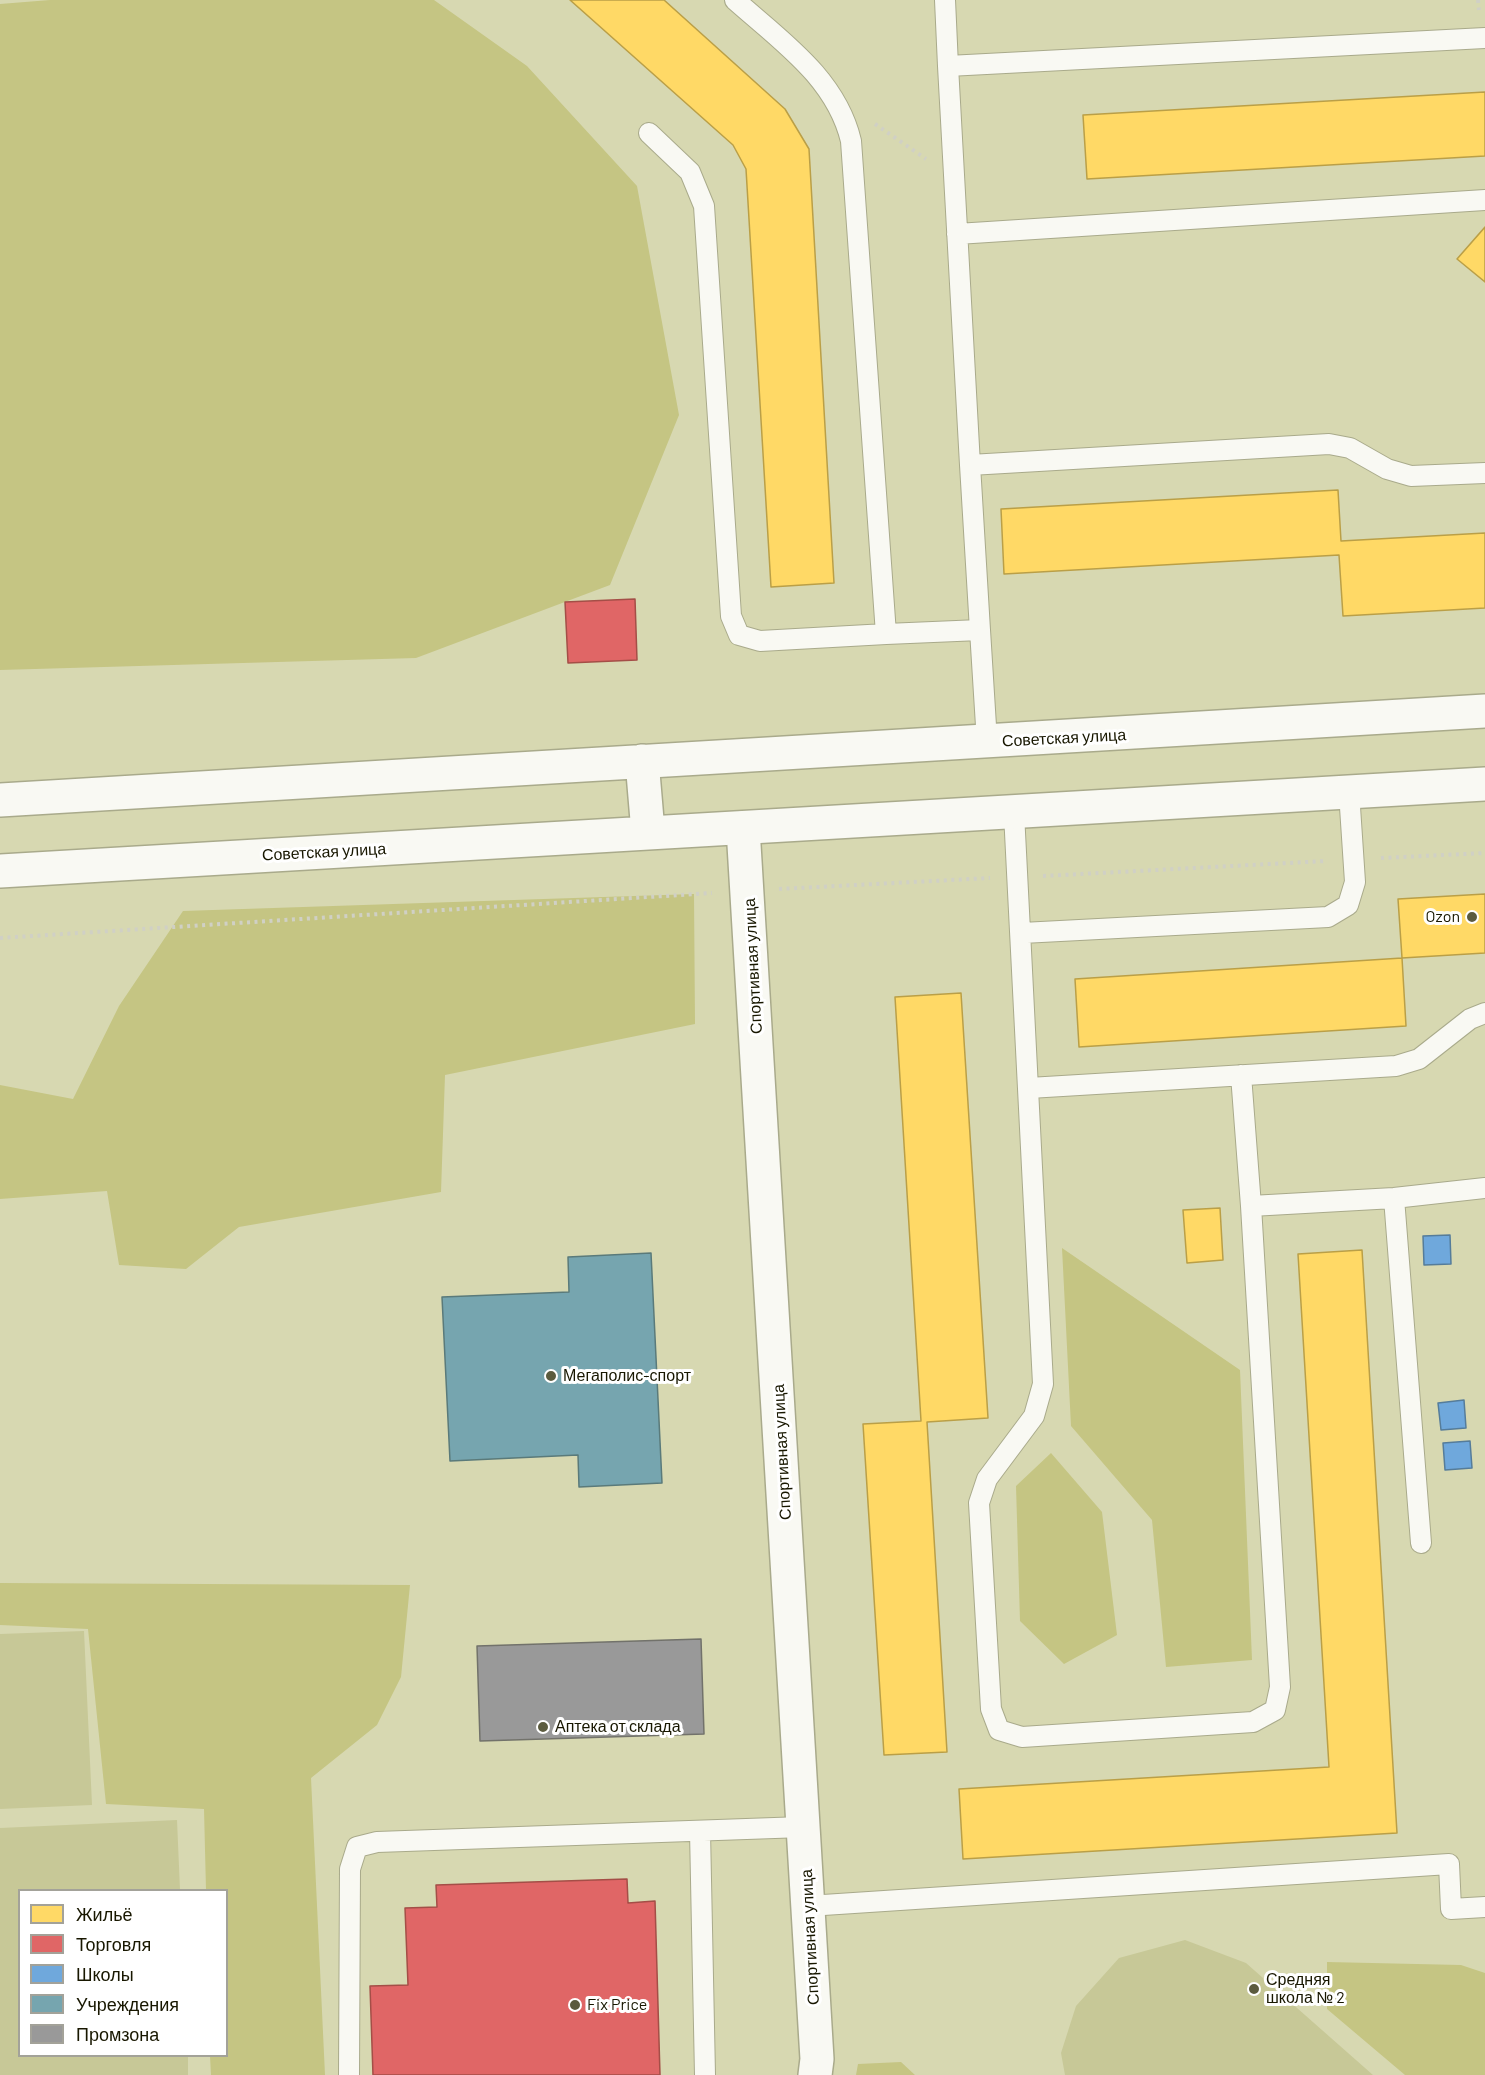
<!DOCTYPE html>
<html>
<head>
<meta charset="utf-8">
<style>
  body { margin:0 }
  #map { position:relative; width:1485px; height:2075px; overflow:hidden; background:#d7d8b1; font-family:Barlow,sans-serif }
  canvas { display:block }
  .legend { position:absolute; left:18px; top:1889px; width:210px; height:168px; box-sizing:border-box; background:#fff; border:2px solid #a3a299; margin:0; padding:8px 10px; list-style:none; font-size:18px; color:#181700 }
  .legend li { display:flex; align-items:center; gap:12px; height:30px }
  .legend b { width:30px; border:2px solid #a3a299 }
</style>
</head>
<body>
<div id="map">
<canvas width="1485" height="2075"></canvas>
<ul class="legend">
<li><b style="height:16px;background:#ffd966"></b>Жильё</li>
<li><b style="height:16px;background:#e06666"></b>Торговля</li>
<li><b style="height:16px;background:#6fa8dc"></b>Школы</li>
<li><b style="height:16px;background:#76a5af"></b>Учреждения</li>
<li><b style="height:16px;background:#999"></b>Промзона</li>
</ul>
</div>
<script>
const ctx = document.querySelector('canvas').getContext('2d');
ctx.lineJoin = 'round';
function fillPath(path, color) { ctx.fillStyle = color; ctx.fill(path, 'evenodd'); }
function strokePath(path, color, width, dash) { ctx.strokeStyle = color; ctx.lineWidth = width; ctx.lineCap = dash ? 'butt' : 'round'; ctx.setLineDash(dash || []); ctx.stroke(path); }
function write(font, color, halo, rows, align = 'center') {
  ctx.font = font + ' Barlow,sans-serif'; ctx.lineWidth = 6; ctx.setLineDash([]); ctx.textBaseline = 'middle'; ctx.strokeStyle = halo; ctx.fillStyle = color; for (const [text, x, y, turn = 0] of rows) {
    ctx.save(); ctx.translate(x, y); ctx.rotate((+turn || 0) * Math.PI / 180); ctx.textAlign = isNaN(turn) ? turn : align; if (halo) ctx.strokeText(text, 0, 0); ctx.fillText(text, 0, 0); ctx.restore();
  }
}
fillPath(new Path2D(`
  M 84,1631 L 92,1805 L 0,1809 L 0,1634 Z
  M 177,1820 L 180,1890 L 20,1890 L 20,2056 L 188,2056 L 188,2075 L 0,2075 L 0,1828 Z
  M 1185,1940 L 1246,1963 L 1373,2075 L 1065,2075 L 1061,2053 L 1076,2006 L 1119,1958 Z`), '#c7c897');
fillPath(new Path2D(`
  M 50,0 L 434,0 L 527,66 L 637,186 L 679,415 L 610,585 L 416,658 L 0,670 L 0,4 Z
  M 694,894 L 695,1024 L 445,1075 L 441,1192 L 239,1227 L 186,1269 L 119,1265 L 107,1191 L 0,1199 L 0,1085 L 73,1099 L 119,1006 L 183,911 Z
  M 1062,1248 L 1240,1370 L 1252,1660 L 1166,1667 L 1152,1520 L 1071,1426 Z
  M 1051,1453 L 1102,1512 L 1117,1635 L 1064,1664 L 1020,1621 L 1016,1486 Z
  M 0,1583 L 410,1585 L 401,1677 L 377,1725 L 311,1778 L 325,2075 L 211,2075 L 210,2056 L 226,2056 L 226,1890 L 206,1890 L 204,1809 L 106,1804 L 88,1629 L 0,1625 Z
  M 1327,1962 L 1461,1965 L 1485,1973 L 1485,2075 L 1405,2075 L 1327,2009 Z
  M 901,2062 L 915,2075 L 856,2075 L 858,2064 Z`), '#c5c583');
const homes = new Path2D(`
  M 570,0 L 664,0 L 785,109 L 809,149 L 834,583 L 771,587 L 746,169 L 733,145 Z
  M 1485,92 L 1485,156 L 1087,179 L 1083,115 Z
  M 1485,227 L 1485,282 L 1457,259 Z
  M 1338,490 L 1341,541 L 1485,533 L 1485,608 L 1343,616 L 1339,555 L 1004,574 L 1001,509 Z
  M 1485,894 L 1485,953 L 1402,958 L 1398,899 Z
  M 1402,958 L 1406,1026 L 1079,1047 L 1075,979 Z
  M 961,993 L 988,1418 L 927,1422 L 947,1752 L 884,1755 L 863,1424 L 921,1421 L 895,997 Z
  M 1220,1208 L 1223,1260 L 1187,1263 L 1183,1210 Z
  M 1362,1250 L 1397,1833 L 963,1859 L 959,1789 L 1329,1767 L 1298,1254 Z`);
fillPath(homes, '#ffd966');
strokePath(homes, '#ba9f47', 1.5);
const shops = new Path2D(`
  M 635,599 L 637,660 L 568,663 L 565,602 Z
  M 627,1879 L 628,1903 L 655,1901 L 660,2075 L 373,2075 L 370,1986 L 408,1985 L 405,1908 L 437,1907 L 436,1885 Z`);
fillPath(shops, '#e06666');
strokePath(shops, '#a44e47', 1.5);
const schools = new Path2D(`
  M 1450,1235 L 1451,1264 L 1424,1265 L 1423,1236 Z
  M 1464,1400 L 1466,1428 L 1441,1430 L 1438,1403 Z
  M 1470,1441 L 1472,1468 L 1445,1470 L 1443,1443 Z`);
fillPath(schools, '#6fa8dc');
strokePath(schools, '#557c9a', 1.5);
const public = new Path2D(`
  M 651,1253 L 662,1483 L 579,1487 L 578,1455 L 450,1461 L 442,1297 L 569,1292 L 568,1257 Z`);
fillPath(public, '#76a5af');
strokePath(public, '#5a7a7a', 1.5);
const industry = new Path2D(`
  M 701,1639 L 704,1734 L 480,1741 L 477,1646 Z`);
fillPath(industry, '#999');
strokePath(industry, '#72726b', 1.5);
const service = new Path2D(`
  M 735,0 C 781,41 836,78 851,141 L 886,634 L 980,630 L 987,742
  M 945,0 L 948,66 L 1485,38
  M 948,66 L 970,465
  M 649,133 L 690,172 L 704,206 L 731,616 L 739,635 L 760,641 L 886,634
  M 957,234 L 1485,200
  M 980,630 L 970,465 L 1329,444 L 1350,448 L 1387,469 L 1411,476 L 1485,473
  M 1014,813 L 1043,1384 L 1034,1416 L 987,1479 L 979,1503 L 991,1709 L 999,1730 L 1022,1737 L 1253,1722 L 1275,1710 L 1280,1687 L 1251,1206
  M 1022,933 L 1328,917 L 1348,905 L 1355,882 L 1349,792
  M 1241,1075 L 1251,1206 L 1394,1198 L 1485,1188
  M 1029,1088 L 1396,1066 L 1419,1059 L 1470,1019 L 1485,1013
  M 1394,1198 L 1421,1543
  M 700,1831 L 705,2075
  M 808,1906 L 1449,1864 L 1451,1909 L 1485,1907
  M 349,2075 L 350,1869 L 357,1847 L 377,1842 L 803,1827`);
const minor = new Path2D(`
  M 743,828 L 817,2059 L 815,2075`);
const tertiary = new Path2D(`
  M 642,761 L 648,832
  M 0,800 L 1485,711
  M 0,871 L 1485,784`);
strokePath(service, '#a9aa8b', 22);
strokePath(minor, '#a9aa8b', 36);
strokePath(tertiary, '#a9aa8b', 36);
strokePath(new Path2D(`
  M 1478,0 L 1479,10
  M 875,124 L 926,159
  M 1381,858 L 1485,853
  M 1043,876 L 1326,861
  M 779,889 L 990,878
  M 0,938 L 712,893`), '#d0d0c5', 4, [3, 4.5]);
strokePath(service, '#f9f9f3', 20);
strokePath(minor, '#f9f9f3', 33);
strokePath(tertiary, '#f9f9f3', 33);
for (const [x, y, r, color] of [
  [1472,917,6,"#5b5b3e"],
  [551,1376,6,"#5b5b3e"],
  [543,1727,6,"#5b5b3e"],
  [1254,1989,6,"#5b5b3e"],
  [575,2005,6,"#5b5b3e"]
]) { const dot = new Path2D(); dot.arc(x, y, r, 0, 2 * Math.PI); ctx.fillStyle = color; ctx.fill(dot); strokePath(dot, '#fff', 2); }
write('16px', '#181700', '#fff', [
  ["Советская улица",1064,738,-3],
  ["Советская улица",324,852,-3],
  ["Спортивная улица",753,966,-93],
  ["Спортивная улица",782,1452,-93],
  ["Спортивная улица",810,1937,-93]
]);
write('16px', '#181700', '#fff', [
  ["Ozon",1460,917,"right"],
  ["Мегаполис-спорт",563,1376],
  ["Аптека от склада",555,1727],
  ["Средняя",1266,1980],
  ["школа № 2",1266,1998],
  ["Fix Price",587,2005]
], 'left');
</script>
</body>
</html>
